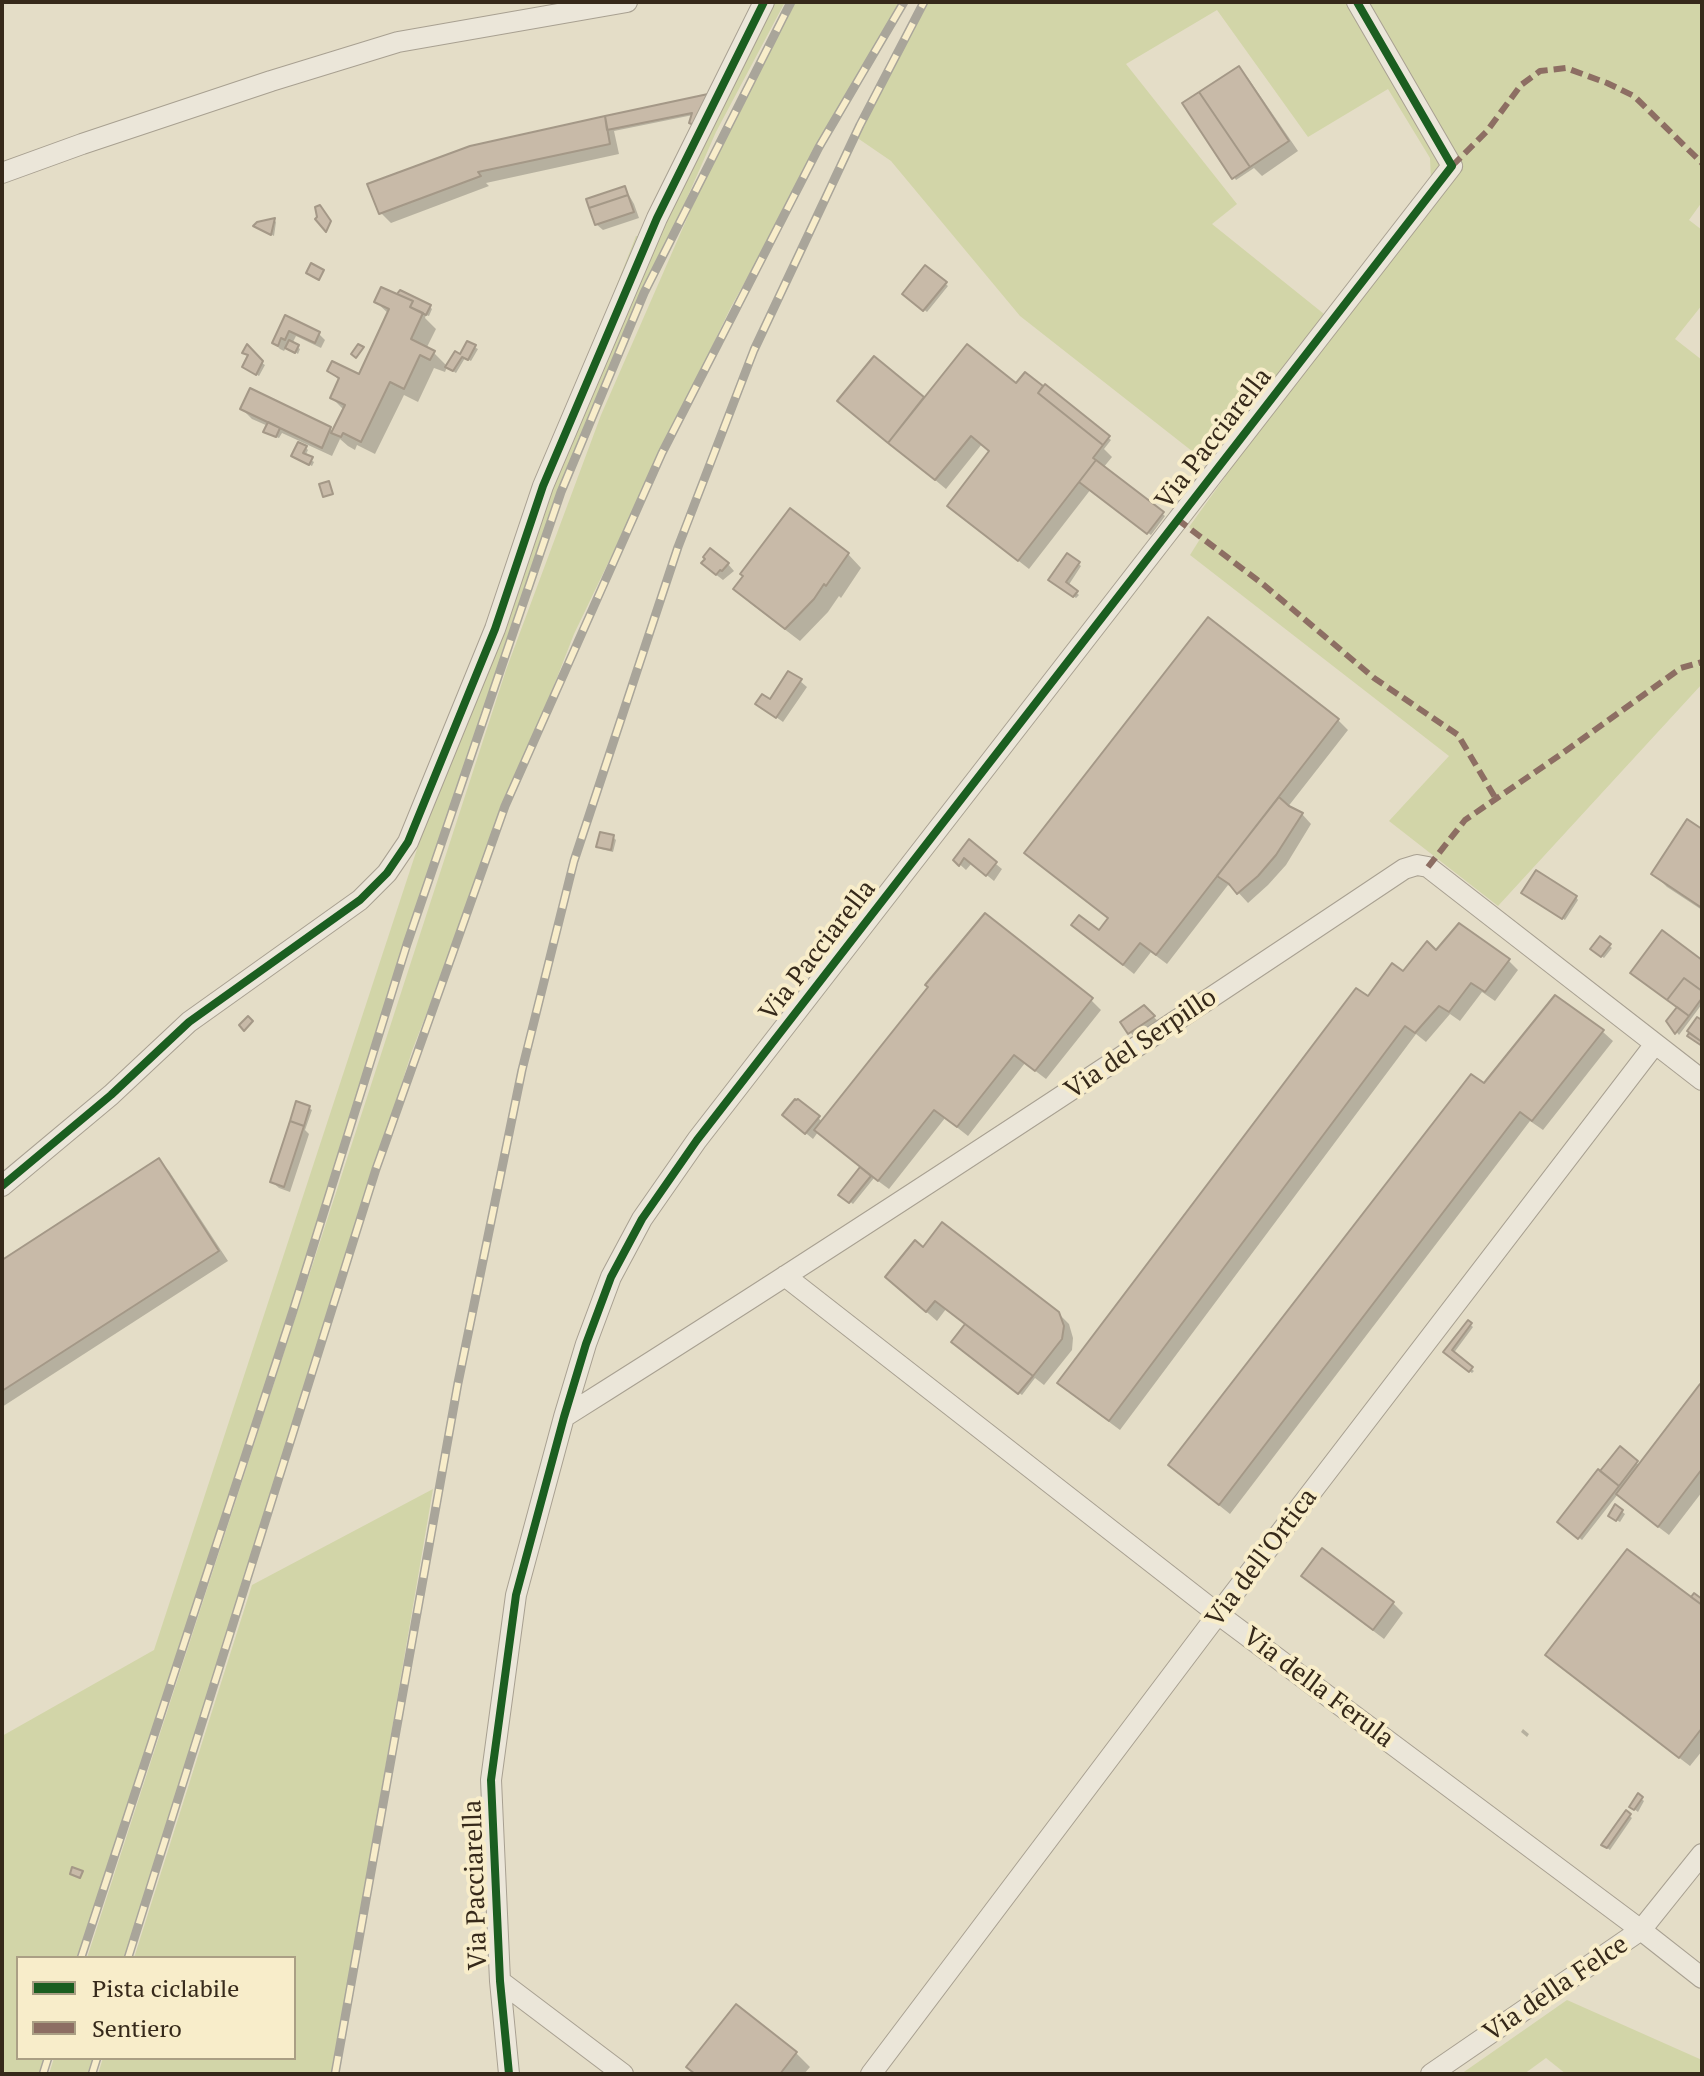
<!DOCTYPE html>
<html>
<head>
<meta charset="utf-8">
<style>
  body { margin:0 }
  #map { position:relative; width:1704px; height:2076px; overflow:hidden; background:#e4ddc7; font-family:"PT Serif",serif }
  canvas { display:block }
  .frame { position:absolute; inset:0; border:4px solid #36291a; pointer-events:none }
  .legend { position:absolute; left:16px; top:1956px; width:280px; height:104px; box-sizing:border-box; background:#f8edca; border:2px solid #aa9f84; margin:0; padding:10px 14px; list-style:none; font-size:24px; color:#36291a }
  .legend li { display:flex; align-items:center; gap:16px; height:40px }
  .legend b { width:40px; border:2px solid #aa9f84 }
</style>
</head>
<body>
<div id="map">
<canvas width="1704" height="2076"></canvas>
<div class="frame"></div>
<ul class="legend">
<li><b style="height:10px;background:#1b5e20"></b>Pista ciclabile</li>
<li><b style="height:10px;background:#8d6e63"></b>Sentiero</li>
</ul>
</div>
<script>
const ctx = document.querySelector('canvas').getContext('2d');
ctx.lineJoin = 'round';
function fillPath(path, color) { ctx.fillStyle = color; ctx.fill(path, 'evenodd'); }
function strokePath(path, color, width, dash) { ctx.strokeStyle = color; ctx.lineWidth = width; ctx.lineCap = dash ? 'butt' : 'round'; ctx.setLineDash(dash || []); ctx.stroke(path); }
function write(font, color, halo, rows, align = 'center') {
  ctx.font = font + ' "PT Serif",serif'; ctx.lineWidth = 8; ctx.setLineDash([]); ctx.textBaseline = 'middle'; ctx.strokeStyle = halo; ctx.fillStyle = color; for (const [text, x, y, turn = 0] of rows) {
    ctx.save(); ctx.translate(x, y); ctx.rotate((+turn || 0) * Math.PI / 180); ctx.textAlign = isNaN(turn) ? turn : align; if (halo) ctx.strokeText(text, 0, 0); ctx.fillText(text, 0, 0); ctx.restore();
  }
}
fillPath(new Path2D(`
  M 758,2 L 785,2 L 716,132 L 593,412 L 498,668 L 79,1958 L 18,1958 L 18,2058 L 47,2058 L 41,2074 L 2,2074 L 2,1736 L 154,1650 L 529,508 L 636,236 L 648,236 Z
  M 794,2 L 901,2 L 731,307 L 574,634 L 412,1051 L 126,1958 L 87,1958 L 506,670 L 601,415 L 723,136 Z
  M 928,2 L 1702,2 L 1702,202 L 1689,220 L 1702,230 L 1702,305 L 1675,339 L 1702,360 L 1702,684 L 1498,906 L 1389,821 L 1449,756 L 1190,555 L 1200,539 L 1189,527 L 1225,477 L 1020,316 L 891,161 L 856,137 ZM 1217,10 L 1308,137 L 1388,89 L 1430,158 L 1431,181 L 1324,314 L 1212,224 L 1237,204 L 1126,64 Z
  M 433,1489 L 333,2074 L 98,2074 L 103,2058 L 294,2058 L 294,1958 L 134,1958 L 252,1585 Z
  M 1567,2000 L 1702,2060 L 1702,2074 L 1566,2074 L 1546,2058 L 1524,2074 L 1461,2074 Z
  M 54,2058 L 95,2058 L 90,2074 L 49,2074 Z`), '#d2d5a8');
fillPath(new Path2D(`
  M 1238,68 L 1248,78 L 1298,151 L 1262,176 L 1254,168 L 1236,180 L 1234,177 Z
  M 707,97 L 693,115 L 614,131 L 619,154 L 486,183 L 489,186 L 391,223 L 381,213 L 471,148 Z
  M 625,188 L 634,204 L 639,218 L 603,230 L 596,224 Z
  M 274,220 L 276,222 L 274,236 L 256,226 Z
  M 926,268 L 948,286 L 927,312 L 905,294 Z
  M 376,302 L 429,306 L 432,309 L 429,316 L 426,315 L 425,318 L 436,329 L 426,349 L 434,353 L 448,367 L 460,357 L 468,344 L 478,349 L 471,361 L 465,358 L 456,373 L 447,367 L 445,372 L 434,368 L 418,402 L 404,395 L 375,454 L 357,445 L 355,450 L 348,446 L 340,439 L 332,456 L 282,433 L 279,438 L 268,434 L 268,426 L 252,419 L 242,409 L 251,391 L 330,429 L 334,433 L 344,410 L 332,398 L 340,381 L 329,371 L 360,377 L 389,314 Z
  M 286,318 L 319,334 L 325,340 L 321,348 L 296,336 L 292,344 L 300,349 L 298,354 L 287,346 L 284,351 L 280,349 L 274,343 Z
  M 244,352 L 265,365 L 259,376 L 247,369 L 250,356 Z
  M 874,359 L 925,400 L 1016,386 L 1025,375 L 1043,389 L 1045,387 L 1111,440 L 1104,449 L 1112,457 L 1103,468 L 1165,516 L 1151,535 L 1091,489 L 1029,569 L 960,515 L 991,452 L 982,444 L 946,489 L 840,401 Z
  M 300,442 L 308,450 L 305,456 L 314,462 L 312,466 L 293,456 Z
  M 848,554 L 861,568 L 841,598 L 839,596 L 828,612 L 800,641 L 750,603 L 736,589 Z
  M 1068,556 L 1081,566 L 1068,586 L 1079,595 L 1076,598 L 1053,582 Z
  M 728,564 L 734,571 L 723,580 L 710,570 Z
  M 800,681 L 807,687 L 783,722 L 758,704 L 770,702 Z
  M 1338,720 L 1348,730 L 1287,808 L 1302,814 L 1311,824 L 1286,865 L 1268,885 L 1248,903 L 1236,890 L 1228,885 L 1167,964 L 1151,952 L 1134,974 L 1084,934 L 1099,933 L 1109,919 L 1037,863 L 1027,853 Z
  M 1702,832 L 1702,910 L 1667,887 L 1653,873 Z
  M 613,837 L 616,840 L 613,852 L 601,849 L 598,846 Z
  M 969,842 L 1002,869 L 994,881 L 972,863 L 966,870 L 955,860 Z
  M 1526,895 L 1576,897 L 1578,900 L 1565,920 Z
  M 1600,938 L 1612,948 L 1604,958 L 1595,951 Z
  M 1508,960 L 1518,970 L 1495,1001 L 1482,992 L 1460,1021 L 1450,1014 L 1426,1042 L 1416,1034 L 1120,1430 L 1070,1393 L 1060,1383 L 1369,999 L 1403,973 Z
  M 1702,962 L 1702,1004 L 1679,1035 L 1668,1021 L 1678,1008 L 1643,982 L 1633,972 Z
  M 1556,998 L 1603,1032 L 1613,1041 L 1543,1130 L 1530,1121 L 1230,1514 L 1181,1475 L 1484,1086 Z
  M 1091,1000 L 1101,1010 L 1046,1079 L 1025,1063 L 968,1136 L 945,1118 L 889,1189 L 874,1178 L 853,1204 L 841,1194 L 862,1168 L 818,1132 L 813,1139 L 791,1121 L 818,1118 L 823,1122 Z
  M 1144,1008 L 1160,1023 L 1136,1039 L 1130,1032 Z
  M 309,1108 L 312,1110 L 305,1130 L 309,1134 L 290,1192 L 279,1188 L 272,1182 Z
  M 159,1161 L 169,1171 L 228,1261 L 2,1407 L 2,1262 Z
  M 923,1249 L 1058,1313 L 1069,1324 L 1073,1338 L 1072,1350 L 1044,1385 L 1035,1378 L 1022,1395 L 954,1342 L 967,1325 L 946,1309 L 937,1321 L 898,1287 Z
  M 1468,1323 L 1473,1327 L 1453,1354 L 1474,1371 L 1472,1373 L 1448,1355 Z
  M 1702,1388 L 1702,1492 L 1669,1535 L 1628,1504 L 1618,1494 L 1582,1540 L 1562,1524 L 1620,1449 L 1640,1466 Z
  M 1616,1507 L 1625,1514 L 1620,1522 L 1613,1518 Z
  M 1323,1551 L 1393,1603 L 1403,1613 L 1384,1639 L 1314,1586 L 1304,1576 Z
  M 1702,1602 L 1702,1751 L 1690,1766 L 1558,1665 Z
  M 1523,1729 L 1529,1734 L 1527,1737 L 1521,1732 Z
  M 1638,1796 L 1644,1801 L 1638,1812 L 1634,1809 Z
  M 1626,1813 L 1632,1818 L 1610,1850 L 1606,1847 Z
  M 796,2053 L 810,2067 L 804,2074 L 696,2074 Z`), '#0003');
const building = new Path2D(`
  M 1239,66 L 1289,141 L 1250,167 L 1199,92 Z
  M 1199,92 L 1250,167 L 1232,179 L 1182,103 Z
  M 708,94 L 694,125 L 689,123 L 692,113 L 607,130 L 605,116 Z
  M 605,116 L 610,144 L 478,172 L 481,176 L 379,214 L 367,184 L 470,146 Z
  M 625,186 L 628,195 L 589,208 L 586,199 Z
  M 628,195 L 634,212 L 595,225 L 589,208 Z
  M 320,205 L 331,221 L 326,232 L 315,219 L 317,217 L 315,207 Z
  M 275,218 L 271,235 L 253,226 L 257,222 Z
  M 311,263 L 324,270 L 319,280 L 306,273 Z
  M 925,265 L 947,282 L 923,311 L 902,294 Z
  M 381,287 L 413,301 L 410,307 L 423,313 L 411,339 L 435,351 L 430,360 L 420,355 L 404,389 L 390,382 L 361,442 L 343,433 L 341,437 L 331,433 L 345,405 L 330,398 L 339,378 L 327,371 L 332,361 L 359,374 L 389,309 L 374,302 Z
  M 400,290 L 431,305 L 426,315 L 410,307 L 413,301 L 397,294 Z
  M 285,315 L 320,332 L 315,343 L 289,331 L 285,340 L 281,338 L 278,346 L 272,343 Z
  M 289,340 L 299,345 L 295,353 L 285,348 Z
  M 467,341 L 476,345 L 468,360 L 462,357 L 453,371 L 445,367 L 455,351 L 460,354 Z
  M 247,344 L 263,361 L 256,375 L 242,367 L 248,355 L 242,353 Z
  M 358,344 L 364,347 L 356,358 L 351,354 Z
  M 967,344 L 1016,383 L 1025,372 L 1043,386 L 1038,393 L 1103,445 L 1093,458 L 1096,460 L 1018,561 L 947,506 L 989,451 L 971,436 L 935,480 L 888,443 Z
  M 874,356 L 924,397 L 888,443 L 837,401 Z
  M 1045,384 L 1110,436 L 1103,445 L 1038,393 Z
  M 250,388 L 331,427 L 322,448 L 240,409 Z
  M 268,422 L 280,428 L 276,437 L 263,432 Z
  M 298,442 L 307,446 L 303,453 L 313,457 L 309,465 L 291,456 Z
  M 1096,460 L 1164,512 L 1147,534 L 1079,482 Z
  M 329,481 L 333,494 L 323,497 L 319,484 Z
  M 790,508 L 849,553 L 826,586 L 824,584 L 814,599 L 785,629 L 733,589 L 743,576 L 740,574 Z
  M 710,548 L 729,563 L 722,571 L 720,570 L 716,575 L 701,563 L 705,559 L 703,557 Z
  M 1067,553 L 1080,562 L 1066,582 L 1078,591 L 1073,597 L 1048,580 Z
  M 1208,617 L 1339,719 L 1156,955 L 1140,943 L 1123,965 L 1071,925 L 1079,915 L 1099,930 L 1108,918 L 1024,853 Z
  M 788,671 L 802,679 L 776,718 L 755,704 L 762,694 L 770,699 Z
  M 1279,797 L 1289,806 L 1303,813 L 1276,855 L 1258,876 L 1237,894 L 1229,884 L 1217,876 Z
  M 1687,819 L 1702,829 L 1702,908 L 1651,874 Z
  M 600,832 L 614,835 L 611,850 L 596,847 Z
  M 969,839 L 997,862 L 986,876 L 964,858 L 959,866 L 953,860 Z
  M 1536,870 L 1577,896 L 1562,919 L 1521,893 Z
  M 985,913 L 1093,998 L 1035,1071 L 1014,1055 L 957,1127 L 934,1110 L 878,1181 L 814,1130 L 928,987 L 925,985 Z
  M 1459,923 L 1510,959 L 1485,992 L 1471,983 L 1449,1012 L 1439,1006 L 1415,1033 L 1405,1026 L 1109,1421 L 1057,1383 L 1356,988 L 1368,996 L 1392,963 L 1403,971 L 1427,941 L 1436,950 Z
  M 1662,930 L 1702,960 L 1702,991 L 1684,978 L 1667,1000 L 1630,973 Z
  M 1600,936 L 1611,944 L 1601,957 L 1590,949 Z
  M 1684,978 L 1702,991 L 1702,998 L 1689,1016 L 1667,1000 Z
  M 1555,995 L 1604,1030 L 1532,1121 L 1520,1112 L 1219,1505 L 1168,1465 L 1471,1074 L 1484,1083 Z
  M 1144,1005 L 1155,1016 L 1128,1034 L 1120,1022 Z
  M 1677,1007 L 1689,1016 L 1675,1034 L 1666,1021 Z
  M 248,1016 L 253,1021 L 244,1031 L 239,1025 Z
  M 1697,1017 L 1702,1020 L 1702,1042 L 1687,1031 Z
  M 1689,1033 L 1702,1042 L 1702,1046 L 1687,1036 Z
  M 795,1099 L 796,1100 L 798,1099 L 820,1116 L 805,1134 L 782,1115 Z
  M 296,1101 L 310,1106 L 304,1126 L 290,1121 Z
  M 290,1121 L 304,1126 L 284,1187 L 270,1182 Z
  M 159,1158 L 219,1251 L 2,1391 L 2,1260 Z
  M 860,1167 L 871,1176 L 849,1203 L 838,1195 Z
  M 942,1222 L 1059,1312 L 1064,1326 L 1062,1339 L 1033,1376 L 935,1301 L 926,1312 L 885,1277 L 915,1240 L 923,1247 Z
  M 1468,1320 L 1472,1323 L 1452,1350 L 1473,1367 L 1469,1372 L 1443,1352 Z
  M 965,1324 L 1033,1376 L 1018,1394 L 951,1342 Z
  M 1700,1384 L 1702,1386 L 1702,1469 L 1658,1527 L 1616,1494 Z
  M 1620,1446 L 1638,1461 L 1619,1486 L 1600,1471 Z
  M 1598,1469 L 1619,1486 L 1578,1539 L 1557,1522 Z
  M 1615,1504 L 1623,1510 L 1616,1521 L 1608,1516 Z
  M 1322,1548 L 1394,1602 L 1373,1630 L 1301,1576 Z
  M 1627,1549 L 1702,1605 L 1702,1728 L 1679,1758 L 1545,1655 Z
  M 1694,1593 L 1702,1599 L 1702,1605 L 1691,1597 Z
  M 1638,1793 L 1643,1797 L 1634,1810 L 1629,1807 Z
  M 1626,1810 L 1631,1814 L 1607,1848 L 1601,1845 Z
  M 72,1867 L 83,1871 L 80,1878 L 70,1874 Z
  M 736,2004 L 797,2052 L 780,2074 L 695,2074 L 686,2067 Z`);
fillPath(building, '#c8baa8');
strokePath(building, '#a49887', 2);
const minor = new Path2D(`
  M 2,173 L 82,144 L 271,81 L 398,42 L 627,2
  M 2,1186 L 111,1095 L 189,1022 L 360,900 L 387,873 L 408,842 L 495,629 L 543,486 L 657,218 L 764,2
  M 785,1276 L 1218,1614 L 1641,1930 L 1702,1978
  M 564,1417 C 847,1239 1126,1055 1404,869 L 1417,865 L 1428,867 L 1702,1080
  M 500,1981 L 623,2074
  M 509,2074 L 500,1981 L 491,1780 L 516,1595 L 564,1417 L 586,1344 L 611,1277 L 642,1219 L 697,1140 L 1452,166 L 1357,2
  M 871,2074 L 1218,1614 L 1655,1044
  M 1431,2074 L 1641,1930 L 1702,1854`);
strokePath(minor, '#a8a091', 22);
strokePath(minor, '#ebe6d9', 20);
const rail = new Path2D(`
  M 81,1958 L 293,1311 L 407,944 L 561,492 L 644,293 L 791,2
  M 128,1958 L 376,1169 L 505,806 L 662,453 L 819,147 L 904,2
  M 43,2074 L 48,2058
  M 92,2074 L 97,2058
  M 335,2074 L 458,1383 L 522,1070 L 574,861 L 678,547 L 754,350 L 860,125 L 924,2`);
strokePath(rail, '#a9a59a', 9);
strokePath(rail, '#f8edca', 6, [18]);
strokePath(new Path2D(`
  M 1452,166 L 1487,131 L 1521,85 L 1540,71 L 1566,68 L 1607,83 L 1634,96 L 1702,163
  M 1177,519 L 1264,585 L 1374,678 L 1458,735 L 1496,799
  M 1428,867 L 1465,820 L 1560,755 L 1681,668 L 1702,662`), '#8d6e63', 6, [12, 6]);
strokePath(new Path2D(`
  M 2,1186 L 111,1095 L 189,1022 L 360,900 L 387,873 L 408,842 L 495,629 L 543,486 L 657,218 L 764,2
  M 509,2074 L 500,1981 L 491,1780 L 516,1595 L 564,1417 L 586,1344 L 611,1277 L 642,1219 L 697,1140 L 1452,166 L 1357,2`), '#1b5e20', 8);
write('26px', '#36291a', '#f8edca', [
  ["Via Pacciarella",1214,439,-52],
  ["Via Pacciarella",818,951,-52],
  ["Via del Serpillo",1141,1044,-34],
  ["Via dell'Ortica",1262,1558,-53],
  ["Via della Ferula",1318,1688,37],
  ["Via Pacciarella",476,1885,-92],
  ["Via della Felce",1556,1989,-34]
]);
</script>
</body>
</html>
